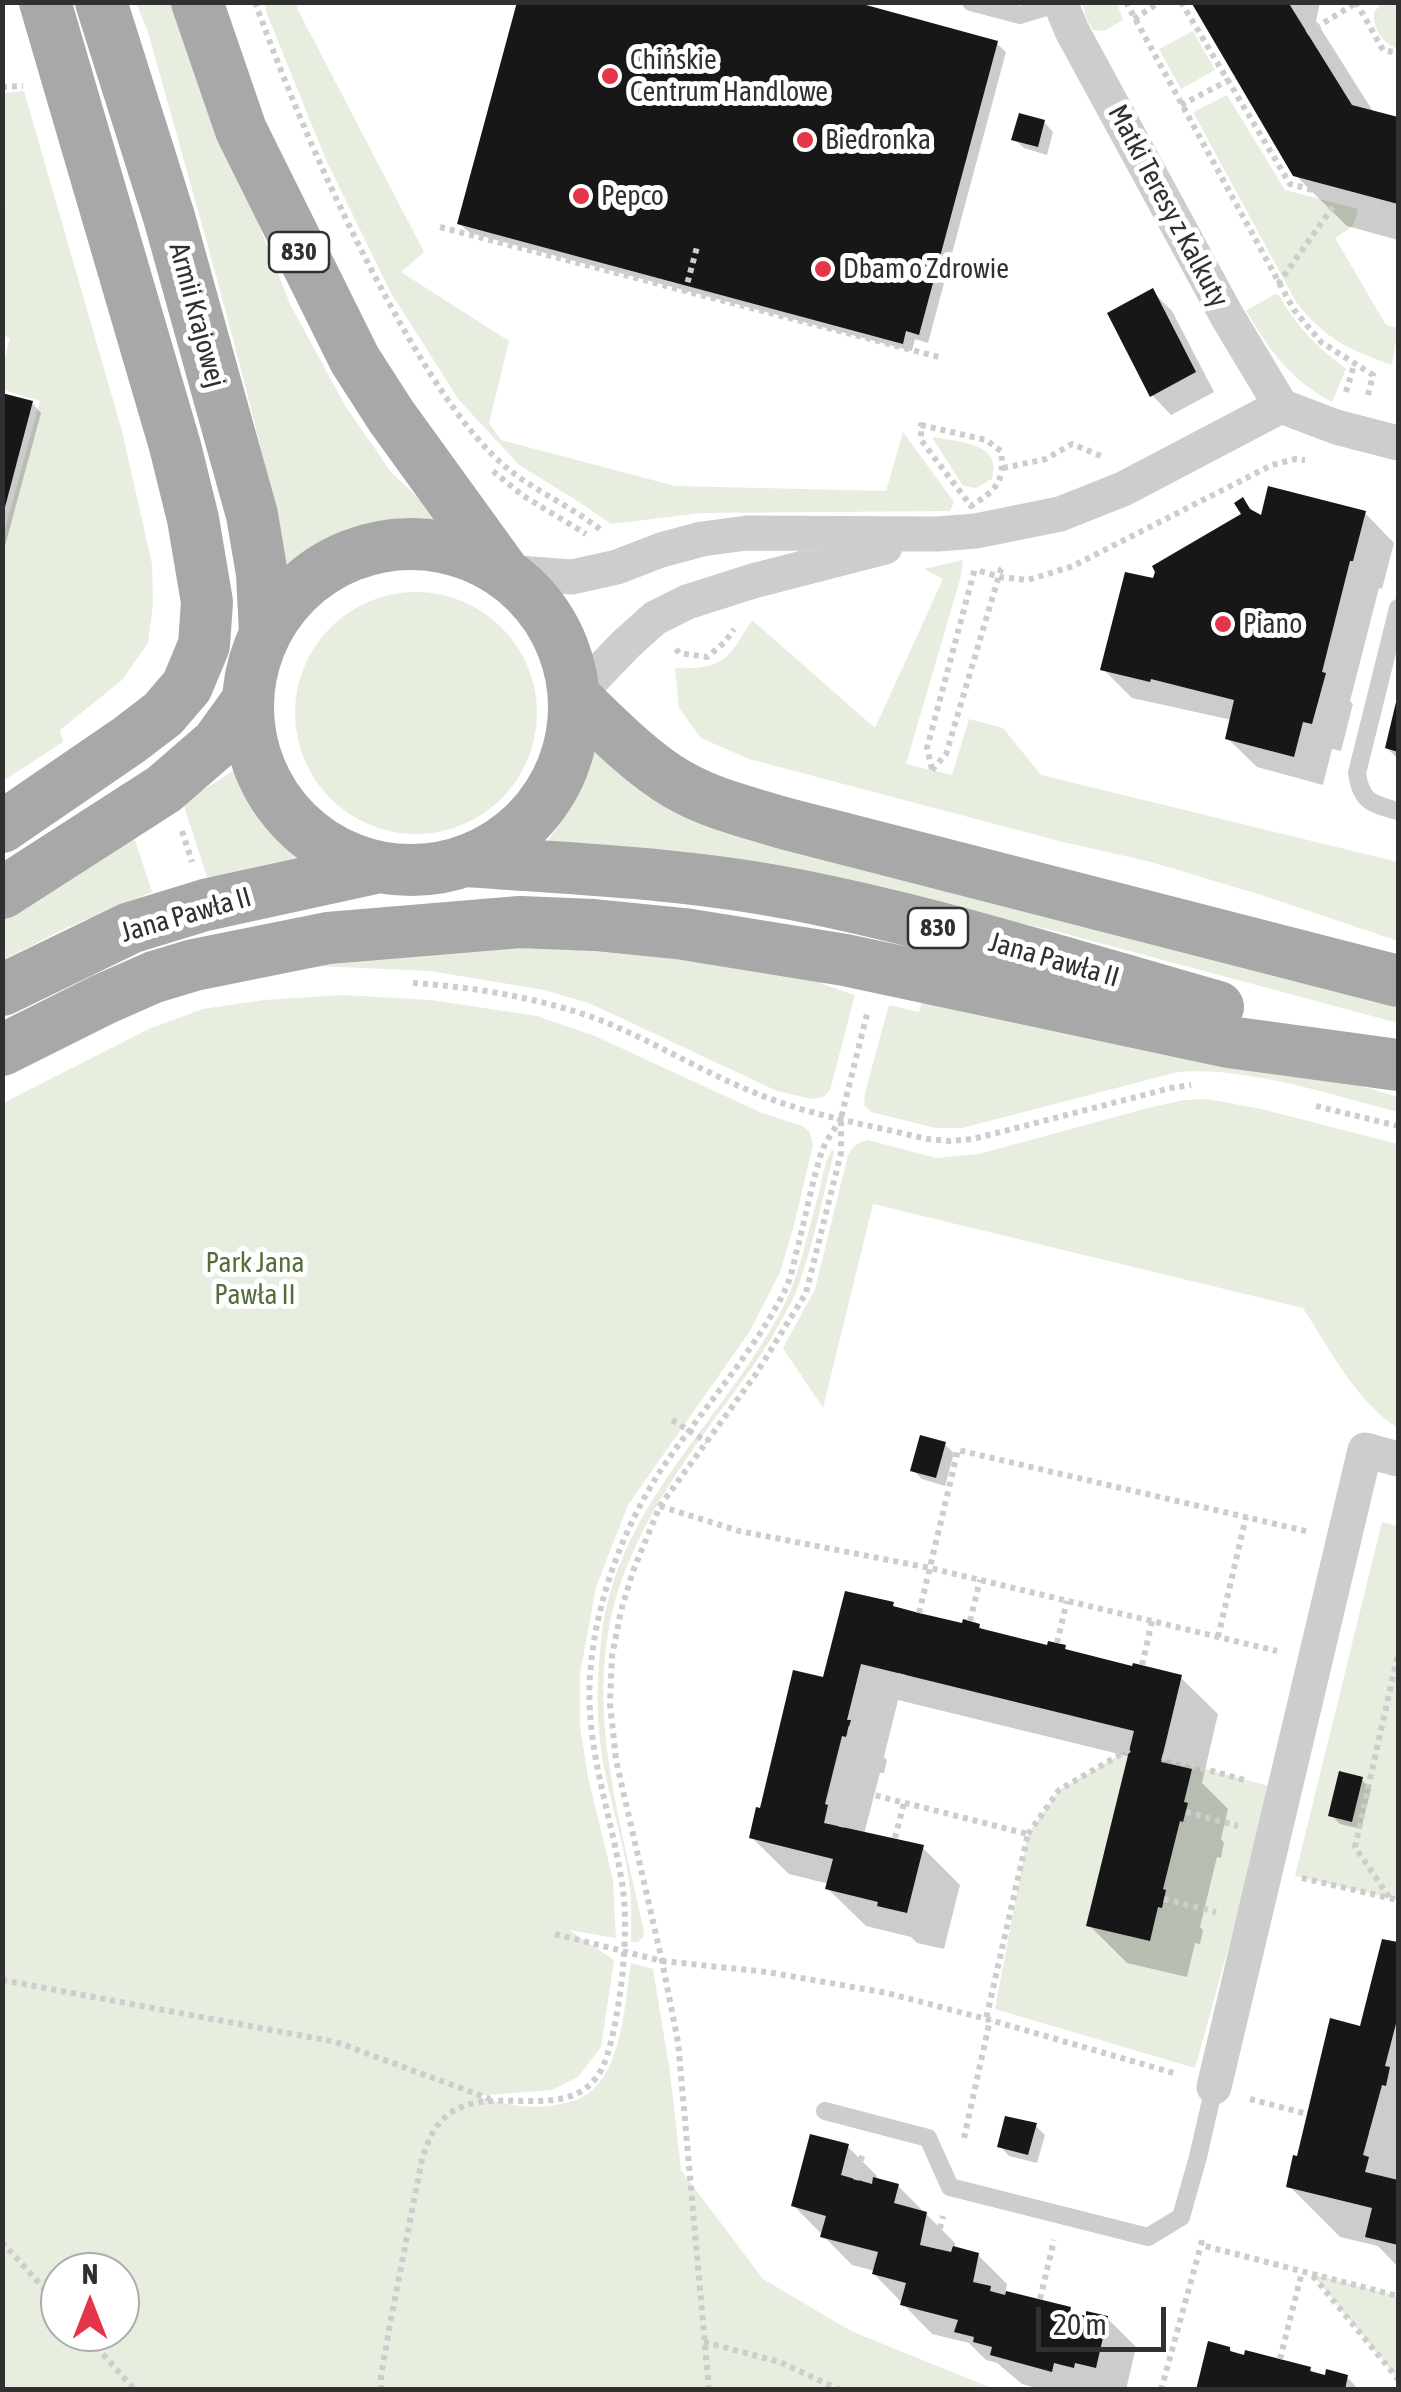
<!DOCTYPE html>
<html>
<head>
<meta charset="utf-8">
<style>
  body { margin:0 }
  #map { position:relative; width:1401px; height:2392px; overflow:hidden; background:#fff; font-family:"Asap Condensed",sans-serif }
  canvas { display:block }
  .frame { position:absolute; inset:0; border:5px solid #303030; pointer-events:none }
  .north { position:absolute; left:40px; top:2252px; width:100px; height:100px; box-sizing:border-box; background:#fff; border:2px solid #acacac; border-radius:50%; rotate:0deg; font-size:28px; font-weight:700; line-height:40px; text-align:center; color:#303030 }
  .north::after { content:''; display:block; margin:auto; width:35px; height:45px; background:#e53548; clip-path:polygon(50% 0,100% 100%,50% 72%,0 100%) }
  .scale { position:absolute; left:1036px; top:2307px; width:130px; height:45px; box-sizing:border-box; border:5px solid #303030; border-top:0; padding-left:12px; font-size:30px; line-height:35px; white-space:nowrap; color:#303030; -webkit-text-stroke:8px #fff; paint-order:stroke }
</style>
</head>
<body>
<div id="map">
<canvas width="1401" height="2392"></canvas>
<div class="frame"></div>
<div class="north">N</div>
<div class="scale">20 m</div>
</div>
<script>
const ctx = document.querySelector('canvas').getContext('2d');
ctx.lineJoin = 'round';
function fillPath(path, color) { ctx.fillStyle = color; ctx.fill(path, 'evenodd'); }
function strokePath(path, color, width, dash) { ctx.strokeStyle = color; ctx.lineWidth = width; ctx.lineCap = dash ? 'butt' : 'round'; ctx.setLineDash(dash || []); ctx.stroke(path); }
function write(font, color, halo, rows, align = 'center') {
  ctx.font = font + ' "Asap Condensed",sans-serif'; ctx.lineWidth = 10; ctx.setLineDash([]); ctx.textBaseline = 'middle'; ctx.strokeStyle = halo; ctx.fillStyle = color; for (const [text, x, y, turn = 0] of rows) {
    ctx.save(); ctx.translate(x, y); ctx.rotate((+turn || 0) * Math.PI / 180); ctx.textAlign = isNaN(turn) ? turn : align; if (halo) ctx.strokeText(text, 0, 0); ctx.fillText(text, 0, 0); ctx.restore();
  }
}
fillPath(new Path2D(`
  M 1383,2 L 1398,3 L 1398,49 C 1382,42 1373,30 1374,12 Z
  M 136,3 L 171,3 L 290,304 L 346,407 L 391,472 L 448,527 C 417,527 382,525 351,535 C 329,543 308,559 289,573 C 251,390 198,212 148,32 Z
  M 265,3 L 297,3 L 298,10 L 424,252 L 401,272 L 509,341 L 489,423 L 501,440 L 675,486 L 886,491 L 903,432 L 954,502 L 950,511 L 701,513 L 611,524 L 579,502 L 519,465 L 459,400 L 391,293 L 326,160 L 267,14 Z
  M 1082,3 L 1117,3 L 1123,20 L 1104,31 L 1093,30 L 1087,20 Z
  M 1193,31 L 1215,70 L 1181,89 L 1159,49 Z
  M 24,91 L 122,431 L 152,564 L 153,604 L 148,643 L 122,680 L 60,730 L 63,742 L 3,781 L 3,536 L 40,401 L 3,390 L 3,366 L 10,338 L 2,335 L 2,213 L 6,201 L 2,200 L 3,93 Z
  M 1227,95 L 1285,190 L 1358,209 L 1353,226 L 1335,238 L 1386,325 L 1398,328 L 1392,365 C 1348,349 1326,340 1296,302 L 1193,112 Z
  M 1275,294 L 1278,294 C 1299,329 1314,344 1346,369 L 1332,402 C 1290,380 1270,350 1246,311 Z
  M 932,437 C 958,442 1003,442 992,479 L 976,488 L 963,486 Z
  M 963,560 L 961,576 L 906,764 L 952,775 L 969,719 L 1003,728 L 1041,775 L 1398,862 L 1398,941 L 1258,894 L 1151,862 L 1063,842 L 749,759 L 701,738 L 679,708 L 675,668 C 724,670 728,659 752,620 L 875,728 L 943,579 L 924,569 Z
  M295 713a121 121 0 1 1 242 0a121 121 0 1 1-242 0Z
  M 595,748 L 1398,1005 L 1398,1023 L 1055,931 L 869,888 L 542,849 L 573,805 Z
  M 234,770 C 250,807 272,834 301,862 L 208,880 L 183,803 Z
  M 134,837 L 152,892 L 66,928 L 3,960 L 3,920 Z
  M 495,942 L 825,973 L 822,984 L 855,995 L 830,1090 L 823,1097 L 812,1099 L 777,1091 L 591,1004 L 545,990 L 430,971 L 316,966 L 283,960 Z
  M 343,995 L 431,1000 L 537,1016 L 595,1036 L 762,1113 L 802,1126 L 809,1131 L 813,1145 L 794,1225 L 780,1272 L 750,1331 L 628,1505 L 596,1587 L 580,1674 L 580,1726 L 588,1777 L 613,1880 L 616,1938 L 569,1930 L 614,1960 L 601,2047 L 578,2077 L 552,2090 L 476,2096 C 503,2104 532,2111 560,2104 C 567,2102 576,2101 582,2097 C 622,2078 625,2001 631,1963 L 653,1969 L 670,2072 L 681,2170 L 763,2279 L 851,2331 L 994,2389 L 3,2389 L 3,1103 L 149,1029 L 203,1009 L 264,1000 ZM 60,2272 L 120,2272 L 120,2332 L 60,2332 Z
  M 923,996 L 1368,1088 L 1398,1097 L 1398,1112 C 1332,1095 1245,1066 1178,1072 L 962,1128 L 936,1128 L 871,1112 L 864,1105 L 865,1093 L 889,1005 L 919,1012 Z
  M 1208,1099 L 1261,1109 L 1398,1144 L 1398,1428 C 1357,1403 1329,1348 1303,1308 L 873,1204 L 823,1408 L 783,1348 L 815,1289 L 848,1155 L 853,1147 L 861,1142 L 868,1140 L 936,1158 L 979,1154 L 1148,1108 L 1184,1100 Z
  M 832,1149 L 834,1152 C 823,1196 814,1241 799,1284 C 793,1302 781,1320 772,1337 C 758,1361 740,1383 724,1406 C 674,1474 622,1548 608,1633 C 591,1733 624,1834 644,1932 L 643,1937 L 638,1942 L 631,1942 C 631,1924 632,1906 630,1889 C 625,1844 609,1800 602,1756 C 596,1718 597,1680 601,1642 C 614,1506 724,1422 783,1307 C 801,1272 808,1230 819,1192 C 822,1178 825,1161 832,1149 Z
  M 1382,1522 L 1398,1526 L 1398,1900 L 1295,1876 Z
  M 1130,1749 L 1273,1787 L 1195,2068 L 995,2009 L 1028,1834 L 1059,1790 Z
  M 1312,2274 L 1398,2296 L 1398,2379 Z`), '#e7eddf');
fillPath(new Path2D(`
  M 1194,2 L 1320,2 L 1316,21 L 1374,113 L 1398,120 L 1398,240 L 1347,226 L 1295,175 Z
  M 996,43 L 1006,52 L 928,343 L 915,339 L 912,351 L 470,233 L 460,224 Z
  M 1044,122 L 1053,132 L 1047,155 L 1024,148 L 1014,139 Z
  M 1152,291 L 1172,311 L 1214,392 L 1171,415 L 1152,395 Z
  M 2,396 L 32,403 L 41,413 L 2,557 Z
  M 1242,500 L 1258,516 L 1365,513 L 1394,543 L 1382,589 L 1379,588 L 1350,701 L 1353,704 L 1341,751 L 1332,749 L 1323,785 L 1257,767 L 1227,738 L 1232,720 L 1132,698 L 1103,669 L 1155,581 L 1244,515 Z
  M 1398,703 L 1398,759 L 1387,748 Z
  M 944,1444 L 954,1453 L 945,1486 L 922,1479 L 913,1470 Z
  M 892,1605 L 897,1610 L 963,1626 L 979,1626 L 985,1632 L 1049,1648 L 1065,1648 L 1070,1653 L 1180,1677 L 1218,1714 L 1202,1783 L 1228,1809 L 1221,1839 L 1224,1843 L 1222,1851 L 1221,1858 L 1217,1857 L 1200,1927 L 1203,1930 L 1200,1944 L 1195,1943 L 1187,1977 L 1127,1963 L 1089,1925 L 1131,1757 L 898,1700 L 884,1757 L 887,1760 L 884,1773 L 880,1773 L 864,1834 L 922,1847 L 960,1885 L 944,1949 L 917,1943 L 911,1937 L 866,1926 L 828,1889 L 829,1884 L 789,1874 L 751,1837 L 761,1811 L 825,1680 Z
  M 1361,1779 L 1371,1789 L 1361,1829 L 1340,1824 L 1331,1815 Z
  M 1384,1942 L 1398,1945 L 1398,2267 L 1378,2246 L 1340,2237 L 1289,2186 L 1299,2159 L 1362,2029 Z
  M 1035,2125 L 1045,2135 L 1037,2163 L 1009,2156 L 1000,2146 Z
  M 847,2146 L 877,2176 L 876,2180 L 898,2186 L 955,2243 L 954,2249 L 978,2255 L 1007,2284 L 1005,2294 L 1070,2309 L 1078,2317 L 1107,2318 L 1136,2347 L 1126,2390 L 1043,2390 L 1022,2384 L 997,2363 L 986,2360 L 969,2343 L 932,2334 L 874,2274 L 875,2271 L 852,2265 L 793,2205 Z
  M 1229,2349 L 1235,2355 L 1310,2369 L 1316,2375 L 1347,2377 L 1359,2390 L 1199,2390 Z`), '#0003');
fillPath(new Path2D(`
  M 517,2 L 855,2 L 998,41 L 919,335 L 906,331 L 903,344 L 457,224 Z
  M 1191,2 L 1288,2 L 1352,105 L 1398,117 L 1398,204 L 1293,176 Z
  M 1019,113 L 1045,120 L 1038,147 L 1011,140 Z
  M 1153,288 L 1196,372 L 1150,397 L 1107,313 Z
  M 2,393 L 33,401 L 4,511 L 2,511 Z
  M 1268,486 L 1366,511 L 1353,561 L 1350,561 L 1322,672 L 1326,673 L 1312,724 L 1303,722 L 1294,757 L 1225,739 L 1234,700 L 1151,679 L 1150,682 L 1100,670 L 1125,572 L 1153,578 L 1155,572 L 1152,566 L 1241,514 L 1234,503 L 1243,497 L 1250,509 L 1261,515 Z
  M 1397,698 L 1398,698 L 1398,752 L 1385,748 Z
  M 920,1435 L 946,1442 L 936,1478 L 910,1471 Z
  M 845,1591 L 894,1602 L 893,1606 L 919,1613 L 962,1623 L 963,1619 L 980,1624 L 979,1628 L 1047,1645 L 1048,1641 L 1066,1645 L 1065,1649 L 1132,1666 L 1133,1663 L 1182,1675 L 1161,1762 L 1192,1769 L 1184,1802 L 1188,1803 L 1183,1822 L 1180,1821 L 1163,1889 L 1166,1890 L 1162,1908 L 1158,1907 L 1150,1941 L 1086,1926 L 1134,1731 L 861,1664 L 847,1720 L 851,1720 L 846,1737 L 842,1736 L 825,1804 L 828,1805 L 824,1823 L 924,1845 L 907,1913 L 877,1906 L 878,1902 L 825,1889 L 833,1859 L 749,1838 L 756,1807 L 760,1808 L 793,1670 L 823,1677 Z
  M 1339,1771 L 1363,1777 L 1352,1822 L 1328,1816 Z
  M 1382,1939 L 1398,1942 L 1398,2016 L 1385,2066 L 1390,2067 L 1386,2086 L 1382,2085 L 1363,2155 L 1369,2157 L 1365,2172 L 1398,2180 L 1398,2245 L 1365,2237 L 1372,2208 L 1286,2187 L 1293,2155 L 1297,2156 L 1330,2018 L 1360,2026 Z
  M 1005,2116 L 1037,2123 L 1028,2155 L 997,2147 Z
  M 810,2134 L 849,2144 L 841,2175 L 872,2184 L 873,2177 L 899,2184 L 894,2203 L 927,2212 L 920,2245 L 951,2252 L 953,2246 L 979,2253 L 973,2282 L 991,2286 L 990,2291 L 1005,2295 L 1006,2291 L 1071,2307 L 1070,2312 L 1086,2316 L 1086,2311 L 1108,2316 L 1096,2368 L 1075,2363 L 1074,2368 L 1054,2363 L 1052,2372 L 990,2355 L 992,2347 L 973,2342 L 974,2337 L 954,2332 L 958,2320 L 900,2305 L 906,2283 L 872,2274 L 878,2252 L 820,2237 L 826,2216 L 791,2206 Z
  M 1208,2341 L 1230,2347 L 1230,2351 L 1244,2355 L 1245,2350 L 1311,2367 L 1310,2371 L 1325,2375 L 1326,2369 L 1348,2375 L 1345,2390 L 1196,2390 Z`), '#171717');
strokePath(new Path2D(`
  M 255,2 C 295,112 342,219 399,321 C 426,369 465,433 507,468 C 536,492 573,507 602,531
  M 1126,2 L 1294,310 L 1321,342 L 1373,375 L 1367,399
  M 1181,2 L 1290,184 L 1398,212
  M 1356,2 L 1383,50 L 1398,53
  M 1134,19 L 1160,2
  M 1307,33 L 1356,3
  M 2,87 L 23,86
  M 1181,105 L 1235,77
  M 440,227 L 939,357
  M 1278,284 L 1340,197
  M 685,292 L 697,247
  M 1346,392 L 1354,365
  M 921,425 L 986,440 L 1001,451 C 1005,482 996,490 971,506 L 921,440 Z
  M 1003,468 L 1046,459 L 1072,444 L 1101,456
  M 493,471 L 522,495 L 586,534
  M 980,571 L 1000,577 L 1028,580 L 1073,566 L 1272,465 L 1295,459 L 1305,460
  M 676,649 L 679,653 L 707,657 L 725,642 L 734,629
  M 932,769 L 927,748 L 975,568
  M 932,770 L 946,754 L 1001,569 L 1005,566
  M 182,831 L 192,862
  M 413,983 C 473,987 534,997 592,1017 C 649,1038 701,1072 758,1094 C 811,1116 870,1125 927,1139 L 950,1141 L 973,1139 L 1171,1088 L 1191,1085
  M 1316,1106 L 1398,1126
  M 672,1420 L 707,1442
  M 660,1506 L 739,1531 L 930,1568 L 1277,1651
  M 919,1613 L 958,1450 L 1310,1532
  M 970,1621 L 980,1580
  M 1218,1637 L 1246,1517
  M 1057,1643 L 1067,1601
  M 1142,1665 L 1152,1621
  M 902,1674 L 870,1794 L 1028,1834 L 986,2019
  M 848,1729 L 885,1738
  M 1162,1757 L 1248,1781
  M 1186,1812 L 1238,1826
  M 841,1827 L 845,1813 L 870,1794
  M 1028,1834 L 1059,1790 L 1130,1749
  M 895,1838 L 904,1803
  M 1302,1878 L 1398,1900
  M 1389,1897 L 1355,1847 L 1398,1654
  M 1164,1899 L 1216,1912
  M 555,1934 L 662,1961 L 767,1972 L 887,1993 L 990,2020 L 1177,2074
  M 2,1980 L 336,2042 L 490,2099
  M 1250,2099 L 1307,2114
  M 1370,2130 L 1398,2139
  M 964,2138 L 990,2020
  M 856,2180 L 863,2152
  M 1202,2240 L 1201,2245 L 1398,2296
  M 2,2242 L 60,2306
  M 935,2248 L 943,2216
  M 1313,2276 L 1398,2379
  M 1040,2299 L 1054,2240
  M 83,2332 L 135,2390
  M 704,2342 L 780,2362 L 840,2390
  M 1280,2359 L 1302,2272
  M 381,2390 L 381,2376 L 390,2324 L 422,2159 C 426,2147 430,2135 438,2125 C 480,2069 580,2140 607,2056 C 621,2010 630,1931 622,1883 C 611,1813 585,1748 590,1675 C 595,1605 620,1536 657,1476 C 673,1451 692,1427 710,1403 C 736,1368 766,1329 785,1290 C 792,1277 794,1260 798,1246 C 806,1215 812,1182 822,1151 C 826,1140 835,1129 841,1118
  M 709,2390 L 678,2042 L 662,1961 L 616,1760 L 610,1704 L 612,1656 L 621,1611 L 633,1571 L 660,1506 L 756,1374 L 806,1293 L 841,1153 L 841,1118 L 868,1010
  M 1161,2390 L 1201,2245`), '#cdcdcd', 6, [5, 5]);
strokePath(new Path2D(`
  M 971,2 L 1020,15 L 1060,3
  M 1398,608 L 1357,773 C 1361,802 1372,804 1398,811
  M 825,2111 L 928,2138 L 950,2187 L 1148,2237 L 1181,2217 L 1198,2157 L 1214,2087`), '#cdcdcd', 18);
strokePath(new Path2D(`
  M 1060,2 L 1072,31 L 1227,316 L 1281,406 L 1336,427 L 1398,443
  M 504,572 L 572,577 L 617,567 L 661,550 L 702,539 L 747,533 L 937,534 L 976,531 L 1060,514 L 1123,489 L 1281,406
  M 575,697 L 626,644 L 655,618 L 687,602 L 753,581 L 885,547
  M 1214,2087 L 1365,1450 L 1398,1459`), '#cdcdcd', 35);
strokePath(new Path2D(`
  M 101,2 L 169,217 L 252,515 L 262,574 L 265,633
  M 197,2 L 241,130 L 355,360 L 391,416 L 503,571
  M248 707a163 163 0 1 1 326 0a163 163 0 1 1-326 0Z
  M 575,697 C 605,726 641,763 677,784 C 711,804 750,813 787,824 L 1398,981
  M 2,827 L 129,740 L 163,714 L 187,686 L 204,645 L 207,602 L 193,519 L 175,446 L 45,2
  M 467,861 C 575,869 685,873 792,894 C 936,922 1077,967 1218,1007
  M 2,893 L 164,789 L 217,743 L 248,700
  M 2,990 L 130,928 L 205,905 L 379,867
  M 2,1050 L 104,999 L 154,977 L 194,965 L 328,938 L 520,922 L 594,925 L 684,934 L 845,960 L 1229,1042 L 1398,1065`), '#a8a8a8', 52);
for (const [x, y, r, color] of [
  [610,76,10,"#e53548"],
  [805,140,10,"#e53548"],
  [581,196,10,"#e53548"],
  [823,269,10,"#e53548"],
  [1223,624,10,"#e53548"]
]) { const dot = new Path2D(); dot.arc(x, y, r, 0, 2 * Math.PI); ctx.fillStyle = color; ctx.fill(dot); strokePath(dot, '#fff', 4); }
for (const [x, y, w] of [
  [299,252,60],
  [938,928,60]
]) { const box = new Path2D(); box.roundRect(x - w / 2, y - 20, w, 40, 8); ctx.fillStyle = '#fff'; ctx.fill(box); strokePath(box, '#303030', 2.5); }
write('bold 25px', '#303030', null, [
  ["830",299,252],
  ["830",938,928]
]);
write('28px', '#303030', '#fff', [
  ["Chińskie",630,60],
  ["Centrum Handlowe",630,92],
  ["Biedronka",825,140],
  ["Pepco",601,196],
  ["Dbam o Zdrowie",843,269],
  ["Piano",1243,624]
], 'left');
write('28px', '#303030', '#fff', [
  ["Matki Teresy z Kalkuty",1168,206,62],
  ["Armii Krajowej",197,315,75],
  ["Jana Pawła II",186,915,-16],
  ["Jana Pawła II",1054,960,16]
]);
write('28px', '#556d3d', '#fff', [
  ["Park Jana",255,1263],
  ["Pawła II",255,1295]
]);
</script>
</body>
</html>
